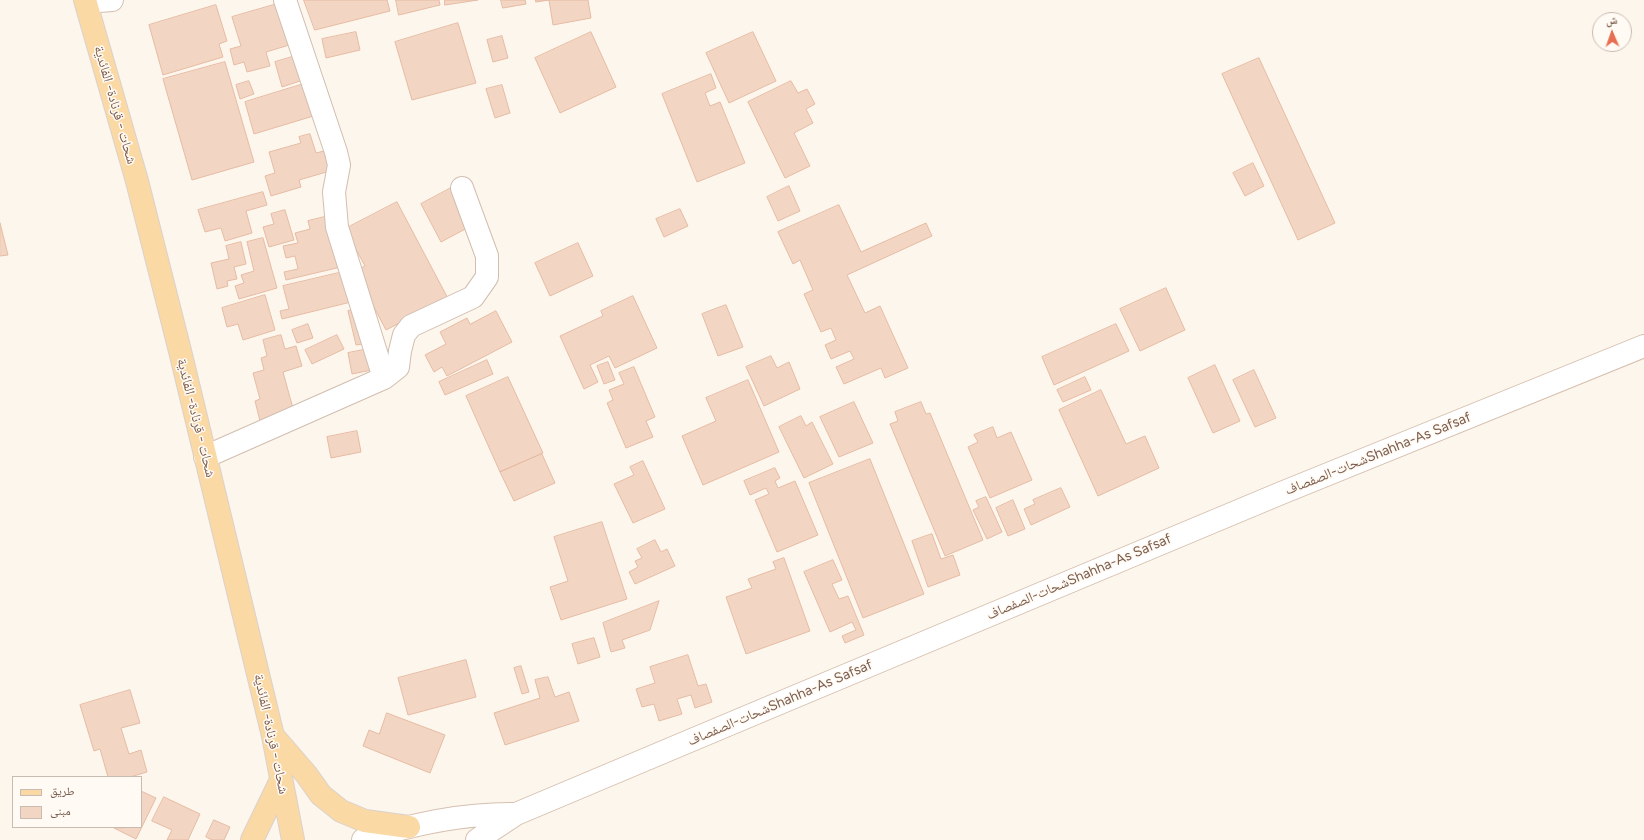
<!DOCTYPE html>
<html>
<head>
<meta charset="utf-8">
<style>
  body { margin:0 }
  #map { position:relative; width:1644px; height:840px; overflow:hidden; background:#fdf6ec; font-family:Figtree,"Noto Naskh Arabic",sans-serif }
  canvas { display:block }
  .legend { position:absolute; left:12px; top:776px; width:130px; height:52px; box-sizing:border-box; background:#fffaf3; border:1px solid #cabbb1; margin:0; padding:5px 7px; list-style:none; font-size:12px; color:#7a5c4d }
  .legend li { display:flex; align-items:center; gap:8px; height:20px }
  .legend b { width:20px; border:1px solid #cabbb1 }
  .north { position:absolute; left:1592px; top:12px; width:40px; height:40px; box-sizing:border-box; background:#fffaf3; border:1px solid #cabbb1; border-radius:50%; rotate:358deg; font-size:11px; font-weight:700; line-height:16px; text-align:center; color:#7a5c4d }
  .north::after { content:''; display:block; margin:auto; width:14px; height:18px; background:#e76f51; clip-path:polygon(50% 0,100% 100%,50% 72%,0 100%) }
</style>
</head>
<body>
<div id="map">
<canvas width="1644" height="840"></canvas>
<ul class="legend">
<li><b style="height:5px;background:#fbd9a5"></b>طريق</li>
<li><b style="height:11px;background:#f3d5c3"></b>مبنى</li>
</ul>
<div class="north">ش</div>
</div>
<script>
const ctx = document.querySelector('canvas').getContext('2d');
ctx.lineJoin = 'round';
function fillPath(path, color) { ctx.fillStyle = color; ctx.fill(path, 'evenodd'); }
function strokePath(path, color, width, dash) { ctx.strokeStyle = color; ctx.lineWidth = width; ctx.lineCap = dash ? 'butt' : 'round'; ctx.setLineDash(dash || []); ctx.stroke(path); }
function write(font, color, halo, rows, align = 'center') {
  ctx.font = font + ' Figtree,"Noto Naskh Arabic",sans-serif'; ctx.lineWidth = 3; ctx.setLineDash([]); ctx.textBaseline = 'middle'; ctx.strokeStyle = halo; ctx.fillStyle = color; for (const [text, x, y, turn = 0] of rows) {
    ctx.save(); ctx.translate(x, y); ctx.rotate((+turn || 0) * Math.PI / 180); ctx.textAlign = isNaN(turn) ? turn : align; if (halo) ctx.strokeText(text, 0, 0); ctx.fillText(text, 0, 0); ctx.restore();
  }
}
const building = new Path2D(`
  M 304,0 L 387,0 L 390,11 L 315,30 Z
  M 396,0 L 439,0 L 440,5 L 399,15 Z
  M 445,0 L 478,0 L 445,5 Z
  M 501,0 L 525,0 L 526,4 L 503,8 Z
  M 536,0 L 588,0 L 591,18 L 553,25 L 549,0 L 536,2 Z
  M 277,4 L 306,40 L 266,52 L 270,66 L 247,72 L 244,62 L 234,65 L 230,49 L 241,46 L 232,17 Z
  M 216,5 L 227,41 L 219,44 L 223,57 L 163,75 L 149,25 Z
  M 458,23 L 476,83 L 412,100 L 395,42 Z
  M 356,32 L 360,50 L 326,58 L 322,39 Z
  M 591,32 L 616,87 L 560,113 L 535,58 Z
  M 753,32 L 776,81 L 729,103 L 706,53 Z
  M 502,36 L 508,58 L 493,62 L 487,40 Z
  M 299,55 L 306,79 L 282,87 L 275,62 Z
  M 1259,58 L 1335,223 L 1298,240 L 1222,74 Z
  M 225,62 L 254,162 L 192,180 L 163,79 Z
  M 711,74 L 716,88 L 705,93 L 710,106 L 720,102 L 745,163 L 697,182 L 662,94 Z
  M 249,81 L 254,94 L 240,99 L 236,85 Z
  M 791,81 L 798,93 L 807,89 L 815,104 L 806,109 L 813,123 L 794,133 L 810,166 L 785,178 L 748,102 Z
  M 310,82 L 320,114 L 254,134 L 245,102 Z
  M 502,85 L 510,113 L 495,118 L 486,89 Z
  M 310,134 L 316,153 L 324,151 L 330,171 L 299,180 L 301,187 L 271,196 L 265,176 L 275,173 L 269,152 L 301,143 L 299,137 Z
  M 1253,163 L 1264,186 L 1245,196 L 1233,173 Z
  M 789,186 L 800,211 L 778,221 L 767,197 Z
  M 451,188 L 471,226 L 441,242 L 421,204 Z
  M 263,192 L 267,205 L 246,211 L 252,233 L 225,241 L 221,228 L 205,232 L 198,210 Z
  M 397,202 L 452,306 L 430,307 L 386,330 L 355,271 L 365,266 L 345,229 Z
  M 839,205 L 861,252 L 926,223 L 932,236 L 847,275 L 865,313 L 880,306 L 908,368 L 885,378 L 881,368 L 844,384 L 836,367 L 854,359 L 850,351 L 831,359 L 825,345 L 836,340 L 831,328 L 821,332 L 804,294 L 813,290 L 800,260 L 793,264 L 778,232 Z
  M 680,209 L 688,226 L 664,237 L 656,219 Z
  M 285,210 L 294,240 L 269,247 L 263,227 L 274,224 L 271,214 Z
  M 333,215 L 345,266 L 286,280 L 284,272 L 298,269 L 295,256 L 286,258 L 283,246 L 298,243 L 295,233 L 310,229 L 308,221 Z
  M 0,223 L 8,255 L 0,256 Z
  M 263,238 L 277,288 L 239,299 L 235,286 L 244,283 L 241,275 L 254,271 L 247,242 Z
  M 241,242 L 246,264 L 234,267 L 237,279 L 227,281 L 228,286 L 217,289 L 211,263 L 229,259 L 226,246 Z
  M 578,243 L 593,276 L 550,296 L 535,263 Z
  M 343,272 L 351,302 L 282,319 L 280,311 L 289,309 L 283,286 Z
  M 1166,288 L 1185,330 L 1140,351 L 1120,309 Z
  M 265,295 L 275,330 L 243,340 L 238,324 L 227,327 L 222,308 Z
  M 633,296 L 657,348 L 615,368 L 609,356 L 590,365 L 598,382 L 584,389 L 560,336 L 603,316 L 601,311 Z
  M 726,305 L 743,347 L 718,356 L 702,314 Z
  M 362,308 L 369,343 L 356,345 L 348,311 Z
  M 496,311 L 512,342 L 447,376 L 442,367 L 434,372 L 425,355 L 446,344 L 440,332 L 467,318 L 470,324 Z
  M 308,324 L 313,338 L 297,343 L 292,330 Z
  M 1116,324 L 1129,351 L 1054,385 L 1042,357 Z
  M 281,335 L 285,349 L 296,346 L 302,366 L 283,372 L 294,412 L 260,421 L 255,401 L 260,399 L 253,373 L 264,370 L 261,358 L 267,356 L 263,340 Z
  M 337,335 L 344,349 L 312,364 L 305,350 Z
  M 378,347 L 382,368 L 352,374 L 348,353 Z
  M 771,356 L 777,368 L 789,362 L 800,389 L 764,406 L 746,367 Z
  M 487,360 L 493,374 L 445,395 L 439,382 Z
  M 608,362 L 615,380 L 604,384 L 597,366 Z
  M 1215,365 L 1240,421 L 1213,433 L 1188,378 Z
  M 634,367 L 655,417 L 646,421 L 653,437 L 626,448 L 607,403 L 613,400 L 609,390 L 624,384 L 619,373 Z
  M 1254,370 L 1276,418 L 1255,427 L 1233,380 Z
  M 508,377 L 543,453 L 500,472 L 466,396 Z
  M 1085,377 L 1091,390 L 1063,402 L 1057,390 Z
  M 748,380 L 779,452 L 703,485 L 682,436 L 716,421 L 706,398 Z
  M 1101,390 L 1126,444 L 1145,436 L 1159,468 L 1098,496 L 1059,410 Z
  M 854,402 L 873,443 L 839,457 L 820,417 Z
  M 921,402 L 926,414 L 930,413 L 983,540 L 945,556 L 890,424 L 898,421 L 895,412 Z
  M 801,416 L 806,426 L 812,422 L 833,464 L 804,478 L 779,427 Z
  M 993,427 L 997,438 L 1011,432 L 1032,480 L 990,498 L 968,447 L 978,442 L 974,435 Z
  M 357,431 L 361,452 L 331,458 L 327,437 Z
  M 542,454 L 555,483 L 514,501 L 500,472 Z
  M 870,459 L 924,594 L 863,618 L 809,483 Z
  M 643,461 L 665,509 L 633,523 L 614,484 L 634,475 L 630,467 Z
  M 775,468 L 780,478 L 775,481 L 778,488 L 795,481 L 818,535 L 777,552 L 755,500 L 769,494 L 766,488 L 750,495 L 744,481 Z
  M 1061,488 L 1070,507 L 1031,525 L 1024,509 L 1035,504 L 1033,500 Z
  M 986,497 L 1002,532 L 987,539 L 973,510 L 979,507 L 976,501 Z
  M 1013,500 L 1025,529 L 1008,536 L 996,508 Z
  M 602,522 L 627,599 L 561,620 L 550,587 L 568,581 L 554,537 Z
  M 932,534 L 941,559 L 953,555 L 960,575 L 928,587 L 912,541 Z
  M 655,540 L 661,552 L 667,549 L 675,566 L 635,584 L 629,572 L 638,567 L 635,561 L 642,558 L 637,549 Z
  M 784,558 L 810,631 L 746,654 L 726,597 L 752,588 L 748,579 L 776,569 L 773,562 Z
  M 833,560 L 842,580 L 832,584 L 839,599 L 848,596 L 864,635 L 845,643 L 842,636 L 856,630 L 852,622 L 830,632 L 804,572 Z
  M 659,601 L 650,630 L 622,640 L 625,648 L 611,652 L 603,623 Z
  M 594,638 L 600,657 L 578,664 L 572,644 Z
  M 688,655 L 698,686 L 706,684 L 712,702 L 695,708 L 691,695 L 677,699 L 682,714 L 659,721 L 654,704 L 642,707 L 636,689 L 655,683 L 650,667 Z
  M 466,660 L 476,697 L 408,715 L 398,678 Z
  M 521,666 L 529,692 L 522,694 L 514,668 Z
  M 548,677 L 555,697 L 569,692 L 579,721 L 505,745 L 494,713 L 540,698 L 535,680 Z
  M 130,690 L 140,723 L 121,728 L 129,754 L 141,750 L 147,772 L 130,777 L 108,777 L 100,749 L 94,751 L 80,705 Z
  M 387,713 L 445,735 L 430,773 L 363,746 L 369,730 L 379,734 Z
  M 141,791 L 156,798 L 136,839 L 114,828 L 141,827 Z
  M 164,797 L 200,814 L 188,840 L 167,840 L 172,830 L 152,821 Z
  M 214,820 L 230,827 L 224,840 L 212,840 L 206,837 Z`);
fillPath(building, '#f3d5c3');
strokePath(building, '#e6bba3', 1);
const minor = new Path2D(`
  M 285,0 L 336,152 L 339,165 L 334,192 L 337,227 L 384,378
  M 86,2 L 112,0
  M 205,457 L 384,378 L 398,367 L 400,351 L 404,335 L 411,326 L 473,297 L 487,277 L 487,256 L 462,188`);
const secondary = new Path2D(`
  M 363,840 C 412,824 465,813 516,814
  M 477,840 L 516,814 L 775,705 L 1279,494 L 1644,346`);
const primary = new Path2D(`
  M 85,0 L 137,181 L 180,351 L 273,736 L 293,840
  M 274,737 L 306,774 L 321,795 L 341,811 L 365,821 L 409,827
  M 252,840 L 281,780`);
strokePath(minor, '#d1beb0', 24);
strokePath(secondary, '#d6c0b0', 24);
strokePath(primary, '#dad1cd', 24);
strokePath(minor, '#fff', 22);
strokePath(secondary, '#fff', 22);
strokePath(primary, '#fbd9a5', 22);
write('14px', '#7a5c4d', '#fffaf3', [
  ["شحات - قرنادة- الفائدية",115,105,74],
  ["شحات - قرنادة- الفائدية",196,418,76],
  ["شحات-الصفصافShahha-As Safsaf",1378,454,-22],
  ["شحات-الصفصافShahha-As Safsaf",1079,577,-23],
  ["شحات-الصفصافShahha-As Safsaf",780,703,-23],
  ["شحات - قرنادة- الفائدية",271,734,78]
]);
</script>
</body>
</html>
